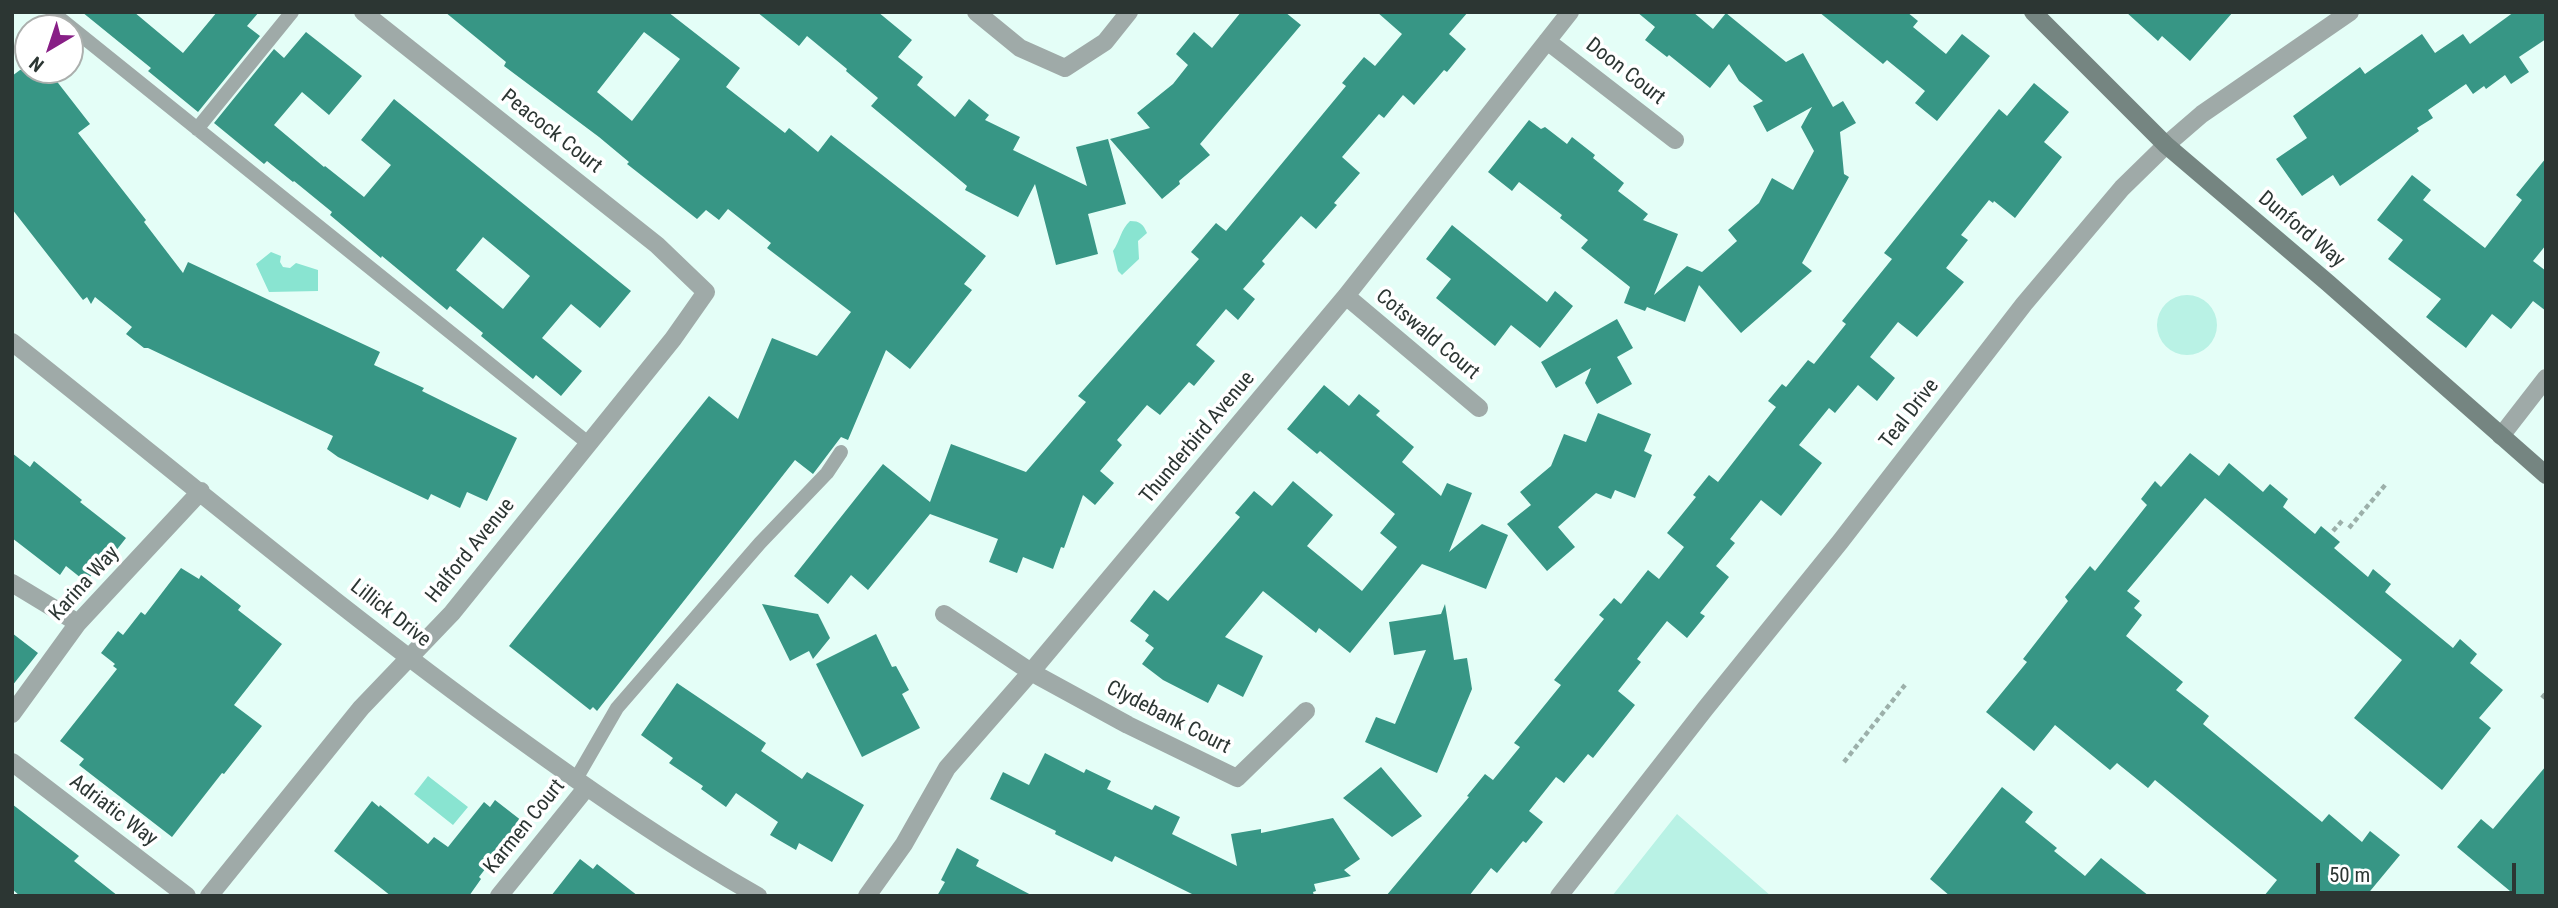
<!DOCTYPE html>
<html>
<head>
<meta charset="utf-8">
<style>
  body { margin:0 }
  #map { position:relative; width:2558px; height:908px; overflow:hidden; background:#e4fef7; font-family:"Roboto Condensed",sans-serif }
  canvas { display:block }
  .frame { position:absolute; inset:0; border:14px solid #2c3633; pointer-events:none }
  .north { position:absolute; left:14px; top:14px; width:70px; height:70px; box-sizing:border-box; background:#fff; border:2px solid #abafad; border-radius:50%; rotate:219deg; font-size:19px; font-weight:700; line-height:28px; text-align:center; color:#2c3633 }
  .north::after { content:''; display:block; margin:auto; width:24px; height:32px; background:#881f86; clip-path:polygon(50% 0,100% 100%,50% 72%,0 100%) }
  .scale { position:absolute; left:2316px; top:863px; width:200px; height:32px; box-sizing:border-box; border:4px solid #2c3633; border-top:0; padding-left:9px; font-size:21px; line-height:24px; white-space:nowrap; color:#2c3633; -webkit-text-stroke:5px #fff; paint-order:stroke }
</style>
</head>
<body>
<div id="map">
<canvas width="2558" height="908"></canvas>
<div class="frame"></div>
<div class="north">N</div>
<div class="scale">50 m</div>
</div>
<script>
const ctx = document.querySelector('canvas').getContext('2d');
ctx.lineJoin = 'round';
function fillPath(path, color) { ctx.fillStyle = color; ctx.fill(path, 'evenodd'); }
function strokePath(path, color, width, dash) { ctx.strokeStyle = color; ctx.lineWidth = width; ctx.lineCap = dash ? 'butt' : 'round'; ctx.setLineDash(dash || []); ctx.stroke(path); }
function write(font, color, halo, rows, align = 'center') {
  ctx.font = font + ' "Roboto Condensed",sans-serif'; ctx.lineWidth = 7; ctx.setLineDash([]); ctx.textBaseline = 'middle'; ctx.strokeStyle = halo; ctx.fillStyle = color; for (const [text, x, y, turn = 0] of rows) {
    ctx.save(); ctx.translate(x, y); ctx.rotate((+turn || 0) * Math.PI / 180); ctx.textAlign = isNaN(turn) ? turn : align; if (halo) ctx.strokeText(text, 0, 0); ctx.fillText(text, 0, 0); ctx.restore();
  }
}
fillPath(new Path2D(`
  M2157 325a30 30 0 1 1 60 0a30 30 0 1 1-60 0Z
  M 1677,814 L 1771,896 L 1612,896 Z`), '#b9f2e5');
fillPath(new Path2D(`
  M 1130,221 C 1140,221 1143,224 1147,233 L 1138,241 L 1139,259 L 1122,275 L 1118,271 L 1113,251 C 1120,241 1121,229 1130,221 Z
  M 271,252 L 281,256 L 280,262 L 283,267 L 290,268 L 296,263 L 318,270 L 318,291 L 269,292 L 256,264 Z
  M 428,776 L 468,807 L 453,825 L 414,794 Z`), '#89e4d1');
fillPath(new Path2D(`
  M 82,12 L 134,12 L 183,53 L 217,12 L 259,12 L 247,26 L 260,36 L 198,112 L 148,71 L 151,68 Z
  M 445,12 L 668,12 L 740,68 L 726,87 L 785,133 L 789,128 L 818,152 L 831,135 L 986,256 L 964,284 L 972,290 L 910,369 L 886,350 L 848,440 L 841,437 L 813,474 L 795,460 L 597,711 L 593,707 L 590,710 L 509,646 L 709,396 L 738,419 L 772,338 L 817,356 L 851,312 L 767,248 L 771,243 L 728,209 L 719,220 L 706,210 L 697,219 L 627,164 L 629,162 L 599,137 L 504,66 L 506,62 ZM 644,32 L 680,59 L 632,121 L 597,92 Z
  M 757,12 L 878,12 L 912,40 L 898,57 L 923,77 L 917,85 L 955,117 L 969,99 L 989,115 L 985,120 L 1020,137 L 1013,150 L 1087,186 L 1076,147 L 1108,139 L 1126,204 L 1088,214 L 1098,254 L 1056,265 L 1035,184 L 1018,217 L 965,190 L 967,186 L 871,106 L 878,98 L 846,71 L 847,69 L 807,36 L 799,46 Z
  M 1241,12 L 1285,12 L 1301,25 L 1200,144 L 1210,155 L 1179,181 L 1180,184 L 1162,199 L 1110,139 L 1150,128 L 1137,113 L 1173,84 L 1188,65 L 1176,54 L 1194,32 L 1212,48 Z
  M 1377,12 L 1468,12 L 1449,34 L 1466,49 L 1447,72 L 1444,70 L 1414,105 L 1403,95 L 1384,118 L 1379,114 L 1342,157 L 1360,173 L 1334,203 L 1337,205 L 1316,229 L 1301,216 L 1262,261 L 1265,264 L 1243,289 L 1255,299 L 1238,320 L 1226,309 L 1196,345 L 1215,361 L 1194,386 L 1189,382 L 1160,415 L 1147,405 L 1117,440 L 1122,445 L 1100,471 L 1114,483 L 1095,505 L 1083,495 L 1064,548 L 1061,547 L 1053,569 L 1023,557 L 1017,573 L 989,562 L 998,539 L 930,514 L 868,590 L 851,575 L 828,604 L 794,576 L 883,464 L 930,502 L 951,444 L 1026,472 L 1086,402 L 1078,396 L 1199,259 L 1191,252 L 1216,223 L 1226,231 L 1346,86 L 1342,83 L 1364,57 L 1375,66 L 1402,34 Z
  M 1637,12 L 1693,12 L 1713,29 L 1726,13 L 1786,62 L 1803,53 L 1833,107 L 1843,101 L 1856,123 L 1840,132 L 1844,174 L 1849,177 L 1802,263 L 1812,271 L 1741,333 L 1699,285 L 1685,322 L 1647,307 L 1645,311 L 1624,303 L 1630,287 L 1581,248 L 1588,240 L 1560,218 L 1562,215 L 1519,182 L 1512,191 L 1488,172 L 1529,120 L 1541,129 L 1545,127 L 1567,144 L 1572,137 L 1595,155 L 1593,158 L 1624,183 L 1618,191 L 1648,214 L 1643,220 L 1678,234 L 1654,295 L 1687,266 L 1702,272 L 1737,241 L 1728,230 L 1759,203 L 1772,178 L 1793,190 L 1814,151 L 1801,127 L 1812,107 L 1767,132 L 1753,106 L 1763,101 L 1739,81 L 1729,64 L 1710,88 L 1669,55 L 1667,57 L 1645,40 L 1655,27 Z
  M 1819,12 L 1907,12 L 1918,21 L 1913,27 L 1946,54 L 1962,34 L 1990,56 L 1937,121 L 1915,103 L 1925,91 L 1887,60 L 1883,64 Z
  M 2126,12 L 2233,12 L 2190,61 L 2162,36 L 2158,41 Z
  M 2514,12 L 2546,12 L 2546,39 L 2519,57 L 2529,72 L 2511,84 L 2505,75 L 2486,89 L 2484,86 L 2473,94 L 2466,84 L 2428,110 L 2433,118 L 2417,128 L 2419,131 L 2340,186 L 2333,175 L 2302,196 L 2276,159 L 2307,138 L 2293,116 L 2360,67 L 2365,74 L 2422,34 L 2435,53 L 2463,34 L 2470,44 Z
  M 306,32 L 362,76 L 329,115 L 302,92 L 274,125 L 324,167 L 325,166 L 364,197 L 391,165 L 361,140 L 394,99 L 631,291 L 600,328 L 571,304 L 542,338 L 582,371 L 561,396 L 536,375 L 533,379 L 481,336 L 483,333 L 450,306 L 447,310 L 382,256 L 381,258 L 330,215 L 332,212 L 294,181 L 293,182 L 267,161 L 264,164 L 214,123 L 274,49 L 284,58 ZM 483,237 L 530,276 L 503,309 L 456,270 Z
  M 20,70 L 48,70 L 90,124 L 78,133 L 146,220 L 144,222 L 183,273 L 188,262 L 380,352 L 374,365 L 424,388 L 422,391 L 517,438 L 487,501 L 467,492 L 460,508 L 431,494 L 428,500 L 338,457 L 327,449 L 333,436 L 148,348 L 144,348 L 126,334 L 132,327 L 95,297 L 91,304 L 87,297 L 83,300 L 12,209 L 12,76 Z
  M 2034,83 L 2069,112 L 2044,142 L 2062,157 L 2015,218 L 1994,201 L 1993,203 L 1989,200 L 1961,235 L 1968,240 L 1946,268 L 1964,282 L 1917,337 L 1898,322 L 1870,357 L 1895,378 L 1877,401 L 1858,385 L 1835,413 L 1829,408 L 1799,445 L 1822,463 L 1781,516 L 1761,500 L 1730,539 L 1735,543 L 1716,566 L 1729,577 L 1700,613 L 1705,616 L 1687,638 L 1667,621 L 1637,659 L 1641,662 L 1618,691 L 1635,705 L 1593,758 L 1588,754 L 1564,783 L 1556,777 L 1529,811 L 1543,822 L 1526,843 L 1523,841 L 1497,873 L 1491,868 L 1469,896 L 1386,896 L 1469,797 L 1467,796 L 1485,774 L 1493,780 L 1520,747 L 1514,743 L 1561,685 L 1554,680 L 1604,619 L 1599,615 L 1614,598 L 1621,604 L 1648,570 L 1659,579 L 1684,547 L 1667,533 L 1696,497 L 1693,495 L 1709,475 L 1718,482 L 1776,407 L 1768,401 L 1782,384 L 1786,387 L 1808,360 L 1814,364 L 1846,324 L 1842,321 L 1892,259 L 1884,253 L 1999,109 L 2007,116 Z
  M 2546,158 L 2546,245 L 2533,261 L 2546,271 L 2546,311 L 2533,301 L 2511,329 L 2492,314 L 2466,348 L 2426,317 L 2441,299 L 2388,259 L 2403,240 L 2377,220 L 2412,175 L 2431,190 L 2423,200 L 2485,248 L 2522,200 L 2516,195 Z
  M 1452,225 L 1547,302 L 1555,291 L 1573,306 L 1540,348 L 1511,325 L 1495,346 L 1436,298 L 1451,279 L 1426,259 Z
  M 1617,319 L 1633,348 L 1617,357 L 1632,384 L 1597,404 L 1585,383 L 1591,368 L 1556,388 L 1541,362 Z
  M 1324,385 L 1349,406 L 1359,394 L 1380,411 L 1376,415 L 1414,447 L 1402,462 L 1441,496 L 1447,483 L 1472,493 L 1449,552 L 1482,524 L 1508,535 L 1486,589 L 1422,564 L 1350,653 L 1319,628 L 1316,633 L 1263,591 L 1225,637 L 1263,656 L 1243,697 L 1218,684 L 1208,703 L 1163,680 L 1142,664 L 1154,648 L 1145,641 L 1149,635 L 1130,621 L 1154,590 L 1168,601 L 1240,517 L 1235,513 L 1254,491 L 1272,506 L 1293,481 L 1333,515 L 1307,546 L 1362,591 L 1397,547 L 1380,533 L 1395,514 L 1320,451 L 1317,454 L 1287,429 Z
  M 1598,413 L 1651,434 L 1644,451 L 1652,455 L 1635,498 L 1615,490 L 1611,499 L 1596,493 L 1558,527 L 1575,547 L 1547,571 L 1507,524 L 1531,505 L 1520,492 L 1551,466 L 1564,434 L 1586,442 Z
  M 12,453 L 30,467 L 34,461 L 82,500 L 80,502 L 126,538 L 100,571 L 97,568 L 86,582 L 66,566 L 60,575 L 12,538 Z
  M 2190,453 L 2219,476 L 2229,463 L 2263,492 L 2270,484 L 2288,499 L 2283,507 L 2315,534 L 2321,526 L 2340,542 L 2334,548 L 2368,577 L 2373,569 L 2391,584 L 2385,592 L 2453,648 L 2460,639 L 2477,654 L 2470,663 L 2503,690 L 2479,718 L 2491,728 L 2442,790 L 2354,718 L 2402,660 L 2205,498 L 2127,591 L 2140,601 L 2134,608 L 2142,615 L 2126,636 L 2183,682 L 2176,690 L 2209,716 L 2203,724 L 2322,822 L 2329,814 L 2362,842 L 2370,831 L 2400,855 L 2366,896 L 2264,896 L 2277,880 L 2155,780 L 2148,788 L 2117,763 L 2110,770 L 2055,725 L 2034,751 L 1986,712 L 2027,662 L 2023,659 L 2068,601 L 2065,597 L 2090,566 L 2095,571 L 2147,505 L 2141,499 L 2155,481 L 2161,487 Z
  M 181,568 L 199,579 L 201,575 L 241,606 L 238,610 L 282,644 L 234,705 L 262,726 L 224,774 L 222,773 L 172,837 L 79,765 L 84,759 L 60,741 L 117,669 L 113,666 L 115,664 L 101,653 L 118,631 L 123,635 L 141,612 L 145,615 Z
  M 762,604 L 818,614 L 830,638 L 813,659 L 809,651 L 790,661 Z
  M 1445,604 L 1454,660 L 1467,658 L 1472,689 L 1437,773 L 1365,742 L 1376,717 L 1395,724 L 1426,650 L 1394,655 L 1389,622 L 1441,614 Z
  M 12,633 L 38,653 L 12,686 Z
  M 876,634 L 892,667 L 896,666 L 909,690 L 902,694 L 920,728 L 862,757 L 816,664 Z
  M 677,683 L 766,743 L 761,751 L 802,779 L 807,772 L 864,805 L 832,862 L 799,843 L 796,850 L 770,835 L 778,822 L 736,793 L 726,807 L 701,789 L 703,786 L 669,763 L 673,758 L 641,735 Z
  M 1045,753 L 1084,773 L 1086,769 L 1111,781 L 1107,789 L 1152,810 L 1155,805 L 1180,817 L 1172,834 L 1237,866 L 1231,834 L 1261,829 L 1261,833 L 1333,818 L 1360,859 L 1344,870 L 1351,876 L 1314,884 L 1316,891 L 1313,892 L 1314,896 L 1196,896 L 1115,856 L 1112,862 L 1055,834 L 1056,831 L 990,799 L 1003,772 L 1029,785 Z
  M 2546,766 L 2546,896 L 2516,896 L 2457,847 L 2481,819 L 2493,829 Z
  M 1381,767 L 1422,816 L 1392,837 L 1343,798 Z
  M 2002,787 L 2033,812 L 2025,822 L 2057,848 L 2054,851 L 2085,876 L 2101,858 L 2149,896 L 1950,896 L 1930,879 Z
  M 495,800 L 522,821 L 479,877 L 481,879 L 469,896 L 391,896 L 334,851 L 372,801 L 379,807 L 380,805 L 428,844 L 434,837 L 448,847 L 484,802 L 490,807 Z
  M 12,804 L 79,856 L 74,861 L 118,896 L 20,896 L 12,889 Z
  M 957,848 L 979,860 L 976,866 L 1033,896 L 937,896 L 945,882 L 941,880 Z
  M 580,859 L 593,869 L 597,864 L 638,896 L 551,896 Z`), '#379685');
strokePath(new Path2D(`
  M 2349,528 L 2386,484
  M 2333,531 L 2342,521
  M 2542,698 L 2546,693
  M 1844,762 L 1905,685`), '#9cb0aa', 4.5, [5, 3.5]);
strokePath(new Path2D(`
  M 52,12 L 588,443
  M 197,129 L 292,12
  M 576,779 L 617,708 L 760,543 L 827,473 L 841,452`), '#9faaa8', 14);
strokePath(new Path2D(`
  M 976,12 L 1020,48 L 1065,68 L 1105,42 L 1129,12
  M 1547,41 L 1675,140
  M 1346,296 L 1479,408
  M 12,342 C 179,474 342,612 515,736 C 594,793 673,848 758,896
  M 2501,436 L 2546,378
  M 12,583 L 78,623
  M 944,614 L 1031,672 L 1128,725 L 1237,778 L 1306,711
  M 12,714 L 78,623 L 201,491
  M 12,762 L 187,896
  M 209,896 L 361,708 L 452,613 L 673,339 L 706,292 L 657,245 L 363,12
  M 499,896 L 587,787
  M 867,896 L 904,844 L 947,768 L 1031,672 L 1346,296 L 1570,12
  M 1559,896 L 1705,709 L 1840,542 L 2024,304 L 2122,188 L 2166,145 L 2202,114 L 2350,12`), '#9faaa8', 18);
strokePath(new Path2D(`
  M 2033,12 L 2166,145 L 2328,283 L 2546,475`), '#758581', 18);
write('21px', '#2c3633', '#fff', [
  ["Doon Court",1625,72,38],
  ["Peacock Court",551,132,38],
  ["Dunford Way",2301,230,40],
  ["Cotswald Court",1427,335,40],
  ["Teal Drive",1910,414,-52],
  ["Thunderbird Avenue",1198,438,-50],
  ["Halford Avenue",471,551,-51],
  ["Karina Way",85,584,-48],
  ["Lillick Drive",390,614,38],
  ["Clydebank Court",1168,718,27],
  ["Adriatic Way",113,811,37],
  ["Karmen Court",525,827,-51]
]);
</script>
</body>
</html>
